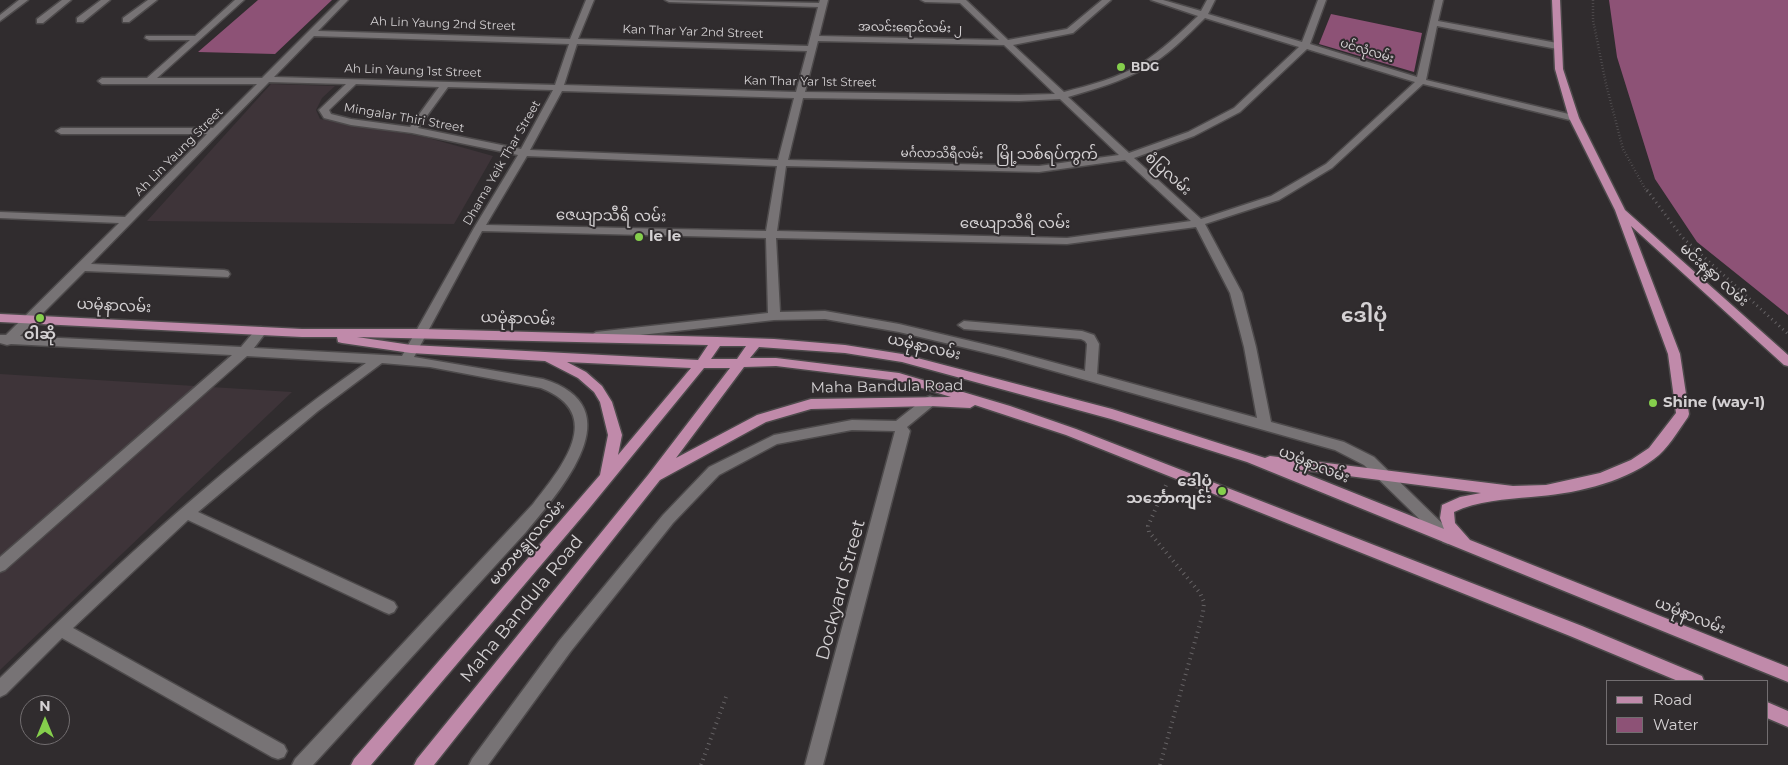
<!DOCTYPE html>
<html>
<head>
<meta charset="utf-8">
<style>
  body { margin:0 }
  #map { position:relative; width:1788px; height:765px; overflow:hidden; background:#302c2e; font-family:Montserrat,sans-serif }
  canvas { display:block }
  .legend { position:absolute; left:1606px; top:680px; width:162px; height:65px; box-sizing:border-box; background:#302c2e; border:1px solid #726e70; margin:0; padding:6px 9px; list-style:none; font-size:15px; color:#d4d1d3 }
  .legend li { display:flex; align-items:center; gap:10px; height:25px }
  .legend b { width:25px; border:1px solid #726e70 }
  .north { position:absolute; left:20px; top:695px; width:50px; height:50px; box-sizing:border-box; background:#302c2e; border:1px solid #726e70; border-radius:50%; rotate:0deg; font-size:14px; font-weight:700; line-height:20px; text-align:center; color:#d4d1d3 }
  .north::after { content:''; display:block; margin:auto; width:18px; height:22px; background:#85cf4c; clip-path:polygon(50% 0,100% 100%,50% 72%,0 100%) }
</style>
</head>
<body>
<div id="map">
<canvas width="1788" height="765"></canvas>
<ul class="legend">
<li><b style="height:6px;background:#c08aaa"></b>Road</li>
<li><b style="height:14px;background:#8d5276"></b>Water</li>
</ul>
<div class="north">N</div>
</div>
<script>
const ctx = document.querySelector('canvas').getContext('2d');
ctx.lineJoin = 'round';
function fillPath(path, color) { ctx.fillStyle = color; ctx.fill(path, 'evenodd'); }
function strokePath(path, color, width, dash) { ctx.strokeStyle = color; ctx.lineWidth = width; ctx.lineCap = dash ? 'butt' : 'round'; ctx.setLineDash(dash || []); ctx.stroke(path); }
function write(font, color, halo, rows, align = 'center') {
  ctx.font = font + ' Montserrat,"Noto Sans Myanmar",sans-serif'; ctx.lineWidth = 4; ctx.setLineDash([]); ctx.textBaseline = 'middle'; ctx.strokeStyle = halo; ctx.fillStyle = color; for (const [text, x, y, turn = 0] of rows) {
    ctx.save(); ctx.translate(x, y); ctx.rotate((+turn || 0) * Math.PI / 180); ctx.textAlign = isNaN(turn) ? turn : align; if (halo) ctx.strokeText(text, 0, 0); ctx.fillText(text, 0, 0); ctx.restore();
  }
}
fillPath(new Path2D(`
  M 271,84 L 335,86 L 322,98 L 316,110 L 320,119 L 425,137 L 493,156 L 454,224 L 147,221 Z
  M 0,374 L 292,392 L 0,670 Z`), '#3e3439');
fillPath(new Path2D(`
  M 258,0 L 332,0 L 275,54 L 198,52 Z
  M 1609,0 L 1788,0 L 1788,315 L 1697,242 L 1655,179 L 1617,57 Z
  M 1331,14 L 1422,33 L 1414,72 L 1319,44 Z`), '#8d5276');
const minor = new Path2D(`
  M 19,0 L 28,0 L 0,21 L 0,15 Z
  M 62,0 L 71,0 L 43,23 L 37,23 L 37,19 Z
  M 101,0 L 110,0 L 83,22 L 77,22 L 77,18 Z
  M 148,0 L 157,0 L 129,22 L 123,22 L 123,18 Z
  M 235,0 L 244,0 L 157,78 L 262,78 L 340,0 L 348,0 L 318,31 L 570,39 L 586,0 L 594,0 L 578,39 L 808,46 L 818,7 L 669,2 L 665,0 L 819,3 L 820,0 L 828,0 L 819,36 L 999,40 L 960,3 L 925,2 L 921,0 L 966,0 L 1008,40 L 1067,29 L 1102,0 L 1111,0 L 1073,33 L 1013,45 L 1064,92 C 1090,85 1118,78 1141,64 C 1162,50 1180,33 1198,16 L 1151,0 L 1163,0 L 1201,11 L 1207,0 L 1215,0 L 1208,14 L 1302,42 L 1318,0 L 1326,0 L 1310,44 L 1417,77 L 1435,0 L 1443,0 L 1438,21 L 1557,43 L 1561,46 L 1557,49 L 1437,26 L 1426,80 L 1577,116 L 1579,118 L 1574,121 L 1423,84 L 1332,168 L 1279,200 L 1205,224 L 1242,293 L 1256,347 L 1271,422 L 1344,442 L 1374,457 L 1453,534 L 1455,538 L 1453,542 L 1448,544 L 1443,542 L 1364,465 L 1335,450 L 1004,357 L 899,332 L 825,319 L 774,320 L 596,340 L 590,336 L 596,332 L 768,313 L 766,238 L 482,231 L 414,357 L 543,379 C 635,407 561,490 526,532 L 313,765 L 292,765 L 295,759 L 533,504 C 561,468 607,414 541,388 L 430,367 L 382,363 L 318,411 L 198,512 L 394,602 L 397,607 L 394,612 L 389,614 L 384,612 L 188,520 L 73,628 L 284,745 L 287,751 L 284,757 L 278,759 L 272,757 L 62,638 L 6,694 L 0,697 L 0,678 C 115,566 234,455 366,363 L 247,356 L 5,570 L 0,572 L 0,557 L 232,355 L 11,344 L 7,345 L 0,343 L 0,335 L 6,335 L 119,223 L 0,218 L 0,212 L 125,217 L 207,134 L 61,134 L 56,131 L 61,128 L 213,128 L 257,84 L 102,84 L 98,81 L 102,78 L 147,78 L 190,40 L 149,40 L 145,38 L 146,36 L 195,36 ZM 1205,18 L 1299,47 L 1234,108 L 1188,132 L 1129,153 L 1068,97 C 1095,89 1121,82 1145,68 C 1167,56 1187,36 1205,18 ZM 314,36 L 569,44 L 555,85 L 274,77 ZM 818,41 L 1004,45 L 1055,94 L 1019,95 L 805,92 ZM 577,44 L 807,51 L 796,92 L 564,85 ZM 1307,49 L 1415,82 L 1326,164 L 1271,196 L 1201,219 L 1134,158 L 1194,136 L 1240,112 ZM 269,82 L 346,84 L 319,110 L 324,118 L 351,125 L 412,133 L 518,155 L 474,228 L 402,356 L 254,348 L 267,331 L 261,327 L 257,328 L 241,347 L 20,336 L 85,271 L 228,277 L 230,274 L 228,271 L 224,270 L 91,264 ZM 356,84 L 439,87 L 410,127 L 351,119 L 331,114 L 329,110 ZM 448,87 L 553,90 L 521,149 L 418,128 ZM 562,91 L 794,98 L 778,160 L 530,150 ZM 803,98 L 1019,101 L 1060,99 L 1119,155 L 1039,166 L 788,160 ZM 527,156 L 777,166 L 766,231 L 486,225 ZM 1125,160 L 1191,221 L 1067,238 L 777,231 L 786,166 L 1039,172 ZM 1196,227 L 1230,293 L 1244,347 L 1257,418 L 1097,374 L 1099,344 L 1094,335 L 1082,331 L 964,321 L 958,325 L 964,329 L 1081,339 L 1085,341 L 1087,344 L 1085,371 L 1004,349 L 899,324 L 825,311 L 780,312 L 776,238 L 1067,244 Z
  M 930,396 L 935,398 L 936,401 L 935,404 L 907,427 L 910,431 L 823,765 L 805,765 L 895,431 L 852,430 L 777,444 L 719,475 L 673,523 L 571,651 L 488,765 L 469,765 L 472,759 L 559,641 L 663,515 L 709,467 L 774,435 L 852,420 L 896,421 L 925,398 Z`);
const major = new Path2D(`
  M 1552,0 L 1560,0 L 1563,69 L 1579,118 L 1625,210 L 1788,355 L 1788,366 L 1784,365 L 1631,226 L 1680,354 L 1689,414 L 1688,417 C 1678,431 1668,449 1654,459 C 1621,484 1572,494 1531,497 C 1506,499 1477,501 1454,512 L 1455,523 L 1470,540 L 1788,667 L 1788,682 L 1247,462 L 1111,419 L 902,362 L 845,353 L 759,347 L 750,358 L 776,358 L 899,373 L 1010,406 L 1076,429 L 1582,626 L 1702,676 L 1704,681 L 1678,681 L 1570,636 L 1066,435 L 975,405 L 970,408 L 930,406 L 811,409 L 766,422 L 660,480 L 434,765 L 414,765 L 417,759 L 648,475 L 730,368 L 704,368 L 587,511 L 371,765 L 351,765 L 354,759 L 600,475 L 608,435 L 600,402 L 594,392 L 578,378 L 545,361 L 411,353 L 342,343 L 338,342 L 337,337 L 302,337 L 0,322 L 0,314 L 302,329 L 421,329 L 717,337 L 774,339 L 845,345 L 902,354 L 1112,409 L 1265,458 L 1270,456 L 1513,486 L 1546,485 L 1600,473 L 1631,460 L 1649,448 L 1676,413 L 1668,354 L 1615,210 L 1569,118 L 1555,69 ZM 357,337 L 708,345 L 698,360 L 411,345 ZM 720,346 L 746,346 L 737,359 L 711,359 ZM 567,362 L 691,368 L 618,455 L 622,435 L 612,402 L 602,386 L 586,372 ZM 776,366 L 899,381 L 951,397 L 811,399 L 757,415 L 676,458 L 744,367 ZM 1294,469 L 1481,493 L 1460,497 L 1442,505 L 1440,518 L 1444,529 Z
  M 1767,702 L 1788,711 L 1788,727 L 1767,718 Z`);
strokePath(minor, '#4d4a4b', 3);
strokePath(major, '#4d4a4b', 3);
strokePath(new Path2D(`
  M 1593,0 L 1593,20 L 1606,84 L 1623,149 L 1647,192`), '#666365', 2.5, [0.5, 2.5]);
strokePath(new Path2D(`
  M 1647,190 L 1682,237 L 1788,334`), '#666365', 3, [1, 4]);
strokePath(new Path2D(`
  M 701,765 L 726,697
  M 1160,765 L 1203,613 L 1204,602 L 1200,593 L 1149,532 L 1148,526 L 1166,485`), '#666365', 4, [1, 4.5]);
fillPath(minor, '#777375');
fillPath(major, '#c08aaa');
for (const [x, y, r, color] of [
  [1121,67,5,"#85cf4c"],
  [639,237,5,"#85cf4c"],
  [40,318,5,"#85cf4c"],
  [1653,403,5,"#85cf4c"],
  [1222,491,5,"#85cf4c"]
]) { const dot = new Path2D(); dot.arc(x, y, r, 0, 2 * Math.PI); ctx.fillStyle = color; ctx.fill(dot); strokePath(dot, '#302c2e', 2); }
write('12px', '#d4d1d3', '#302c2e', [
  ["Ah Lin Yaung 2nd Street",443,24,2],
  ["အလင်းရောင်လမ်း ၂",910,28,1],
  ["Kan Thar Yar 2nd Street",693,32,2],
  ["ပင်လုံလမ်း",1367,51,17],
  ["Ah Lin Yaung 1st Street",413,71,2],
  ["Kan Thar Yar 1st Street",810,82,1],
  ["Mingalar Thiri Street",404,118,10],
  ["Ah Lin Yaung Street",179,152,-45],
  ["မင်္ဂလာသိရီလမ်း",942,154,1],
  ["Dhama Yeik Thar Street",502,163,-60]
]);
write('bold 12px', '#d4d1d3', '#302c2e', [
  ["BDG",1131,67]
], 'left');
write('15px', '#d4d1d3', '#302c2e', [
  ["မြို့သစ်ရပ်ကွက်",1047,155]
]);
write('15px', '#d4d1d3', '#302c2e', [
  ["စံပြလမ်း",1168,174,42],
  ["ဇေယျာသီရိ လမ်း",611,216,1],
  ["ဇေယျာသီရိ လမ်း",1015,224],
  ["မင်းနန္ဒာ လမ်း",1714,275,42],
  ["ယမုံနာလမ်း",114,306,3],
  ["ယမုံနာလမ်း",518,319,2],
  ["ယမုံနာလမ်း",924,347,13],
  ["Maha Bandula Road",887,387,-1],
  ["ယမုံနာလမ်း",1314,465,22],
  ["မဟာဗန္ဓုလလမ်း",527,543,-49],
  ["ယမုံနာလမ်း",1690,616,22]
]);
write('bold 15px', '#d4d1d3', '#302c2e', [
  ["le le",649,237],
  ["ဝါဆို",40,335,"center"],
  ["Shine (way-1)",1663,403],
  ["ဒေါပုံ",1212,482,"right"],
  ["သင်္ဘောကျင်း",1212,499,"right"]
], 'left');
write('18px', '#d4d1d3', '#302c2e', [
  ["Dockyard Street",841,590,-75],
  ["Maha Bandula Road",522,609,-51]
]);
write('bold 20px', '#d4d1d3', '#302c2e', [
  ["ဒေါပုံ",1364,316]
]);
</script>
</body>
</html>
